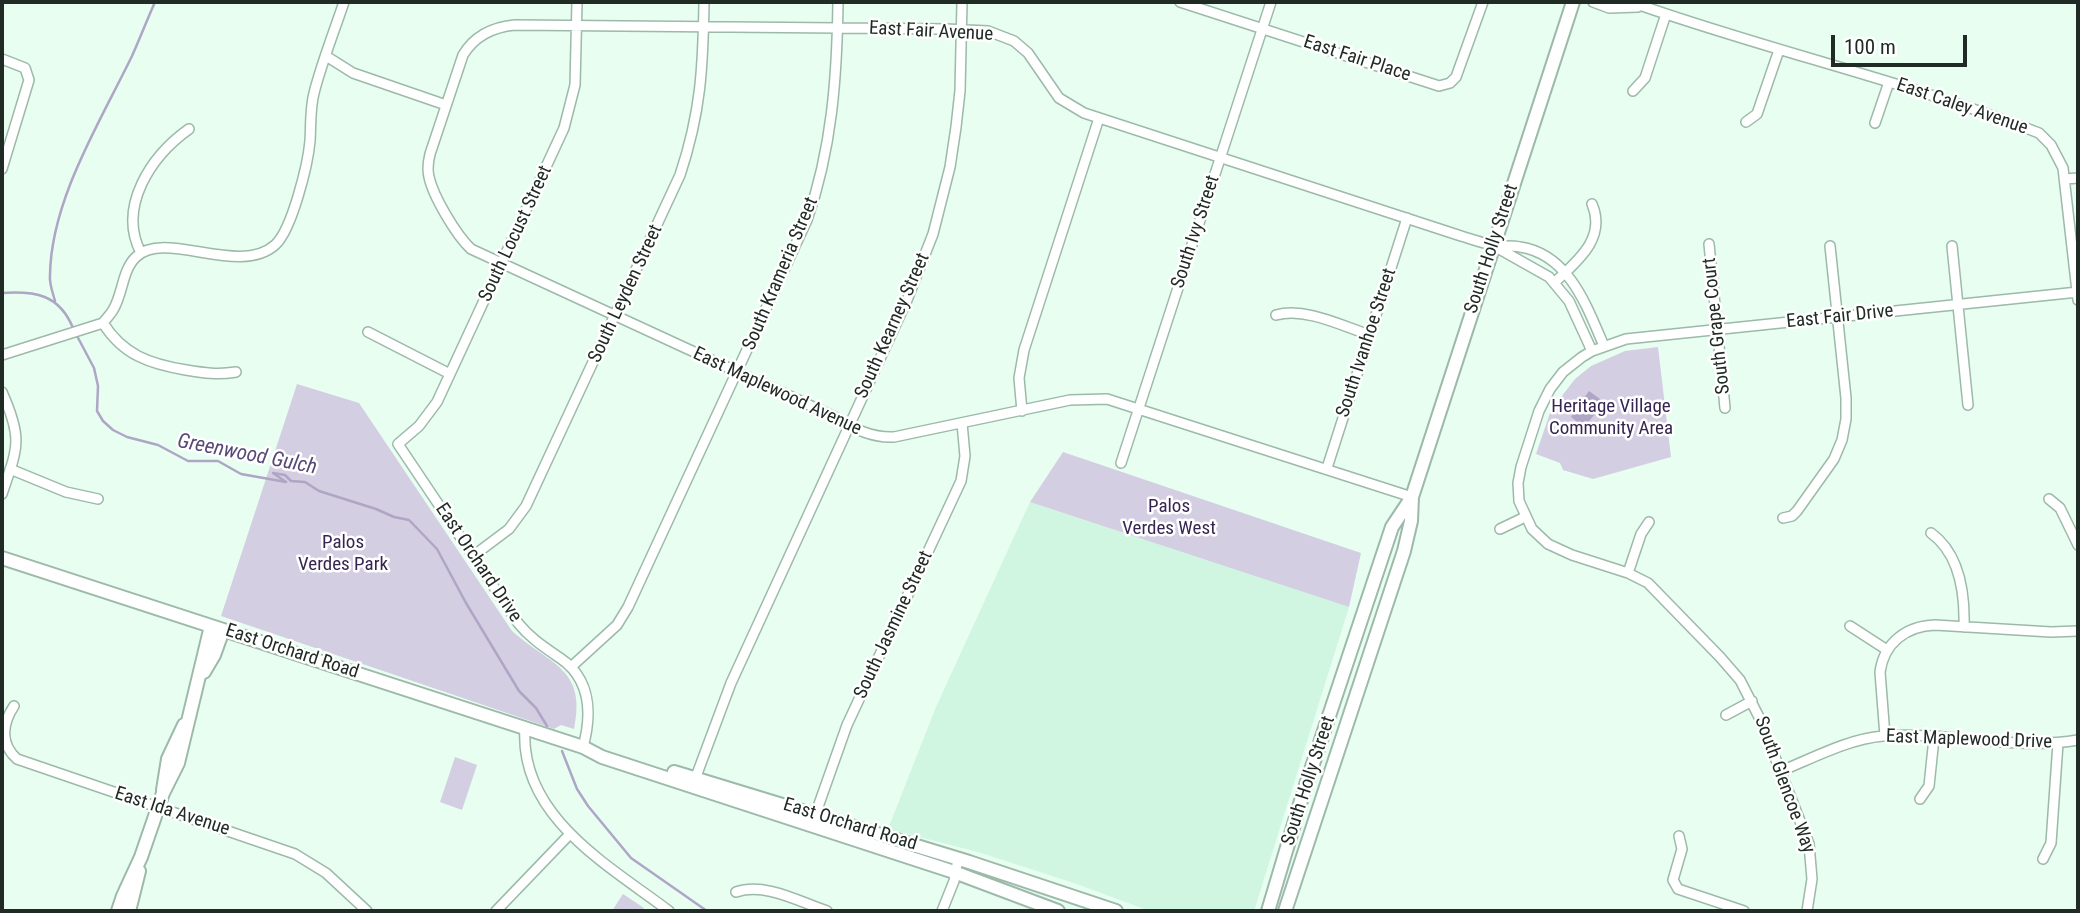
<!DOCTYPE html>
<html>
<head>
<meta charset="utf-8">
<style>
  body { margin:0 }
  #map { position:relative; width:2080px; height:913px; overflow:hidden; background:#e7fef1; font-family:"Roboto Condensed",sans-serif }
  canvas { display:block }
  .frame { position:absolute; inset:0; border:4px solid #202b25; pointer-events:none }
  .scale { position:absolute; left:1831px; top:35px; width:136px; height:32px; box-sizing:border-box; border:4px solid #202b25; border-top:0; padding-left:9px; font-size:21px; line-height:24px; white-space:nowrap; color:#202b25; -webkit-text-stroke:5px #fff; paint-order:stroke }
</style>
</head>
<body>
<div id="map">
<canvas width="2080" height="913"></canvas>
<div class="frame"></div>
<div class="scale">100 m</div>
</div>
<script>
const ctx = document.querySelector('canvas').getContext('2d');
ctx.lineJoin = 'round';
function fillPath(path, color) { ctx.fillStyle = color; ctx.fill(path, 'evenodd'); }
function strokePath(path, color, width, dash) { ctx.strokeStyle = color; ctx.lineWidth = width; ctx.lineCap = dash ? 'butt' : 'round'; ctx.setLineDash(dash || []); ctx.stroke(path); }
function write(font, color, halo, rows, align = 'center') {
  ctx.font = font + ' "Roboto Condensed",sans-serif'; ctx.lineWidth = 5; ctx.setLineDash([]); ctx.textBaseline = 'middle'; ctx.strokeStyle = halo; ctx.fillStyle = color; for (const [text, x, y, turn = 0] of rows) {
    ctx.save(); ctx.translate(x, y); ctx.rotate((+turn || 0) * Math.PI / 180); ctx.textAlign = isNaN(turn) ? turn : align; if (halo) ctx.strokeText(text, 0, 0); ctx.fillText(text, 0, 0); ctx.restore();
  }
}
fillPath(new Path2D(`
  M 1030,502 L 1349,607 L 1254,911 L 1150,911 L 1074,883 L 978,852 L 888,829 L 936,707 Z`), '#d0f5e0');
fillPath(new Path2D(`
  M 1658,347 L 1671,457 L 1593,479 L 1563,470 L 1560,463 L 1536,454 L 1551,410 L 1575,379 L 1591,366 L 1625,351 Z
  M 297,384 L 359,403 L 512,631 C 550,665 587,668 574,729 L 561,725 L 554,729 L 221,616 Z
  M 1063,452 L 1361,553 L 1349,607 L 1030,502 Z
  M 455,757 L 477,765 L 462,810 L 440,802 Z
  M 623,894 L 644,908 L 641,911 L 612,911 Z`), '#d3cee2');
fillPath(new Path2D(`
  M 1589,391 L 1604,402 L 1587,424 L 1589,426 L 1587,429 L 1571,417 Z`), '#afa6c6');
strokePath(new Path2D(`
  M 2,293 C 35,291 59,294 73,328
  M 55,301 C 53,293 49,284 50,275 C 51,200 100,122 132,56 C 140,38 147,20 155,2
  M 76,334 L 94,368 L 98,386 L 97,411 L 103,421 L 113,430 L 127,437 L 158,445 L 188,461 L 218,461 L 241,474 L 286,482 L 273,473 L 285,475 L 291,481 L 305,482 L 319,491 L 376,509 L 394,517 L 409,520 L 437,549 L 466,603 L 519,691 L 536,708 L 547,726
  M 562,751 L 577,789 L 588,806 L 631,858 L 707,911`), '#afa6c6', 2.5);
const street = new Path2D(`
  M 577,2 L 575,85 L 564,128 L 437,402 L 419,426 L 398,444 L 518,623 C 530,638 544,647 560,658 C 591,679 592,714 583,747
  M 1180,2 L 1439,86 L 1450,83 L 1456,77 L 1483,2
  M 1593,2 L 1609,8 L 1638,7
  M 1631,2 C 1766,50 1906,81 2039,133 L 2051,145 L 2063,168 L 2078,300
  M 326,56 L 353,73 L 446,105
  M 2,59 L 25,68 L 29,80 L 2,169
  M 1633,91 L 1645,78 L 1666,14
  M 1746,122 L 1757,114 L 1779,50
  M 1875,123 L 1889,82
  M 2065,179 L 2078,178
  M 1709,244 L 1725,408
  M 1494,246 L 1549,277 L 1569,301 L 1592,351
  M 1952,246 L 1968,405
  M 141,253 C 117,207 151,156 189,129
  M 1554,283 C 1576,262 1607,239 1592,204
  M 1276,315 C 1306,307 1342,326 1370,335
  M 103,323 C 123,355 150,364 186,370 C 204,373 218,375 236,372
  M 368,332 L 450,374
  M 2,355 L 103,323 C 106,319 110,315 113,310 C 123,294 122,270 136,257 C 165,229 239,277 275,245 C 292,230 308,164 310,141 C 311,125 310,108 314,93 C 322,62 334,32 344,2
  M 2,392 C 23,439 18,447 2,494
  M 1022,411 L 1019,378 L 1024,350 L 1099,118
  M 1121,463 L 1271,2
  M 1327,468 L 1407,218
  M 10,469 L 66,492 L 98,499
  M 1412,497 L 1107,399 L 1070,400 L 894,437 C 872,438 854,429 835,417 L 471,249 C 456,235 433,196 429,177 C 427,169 428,162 430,154 L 463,55 C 475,35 493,27 515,25 L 946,29 L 988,31 L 1014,41 L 1028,53 L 1059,98 L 1084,113 L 1461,236 C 1471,239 1482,243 1492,245 C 1501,247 1511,245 1520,247 C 1569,254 1587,307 1604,346
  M 2049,499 L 2060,508 L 2078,545
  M 1783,518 L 1792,516 L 1797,511 L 1834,459 L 1842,440 L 1846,419 L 1846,398 L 1830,246
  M 1500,529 L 1525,517
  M 1931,533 C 1960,554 1965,593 1964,627
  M 473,556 L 509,529 L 526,506 L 680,175 C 701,112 703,67 704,2
  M 1628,573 L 1641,534 L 1649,522
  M 1850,626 L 1887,650
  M 571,667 L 617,625 L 628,607 L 807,220 C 832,149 837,77 838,2
  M 14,706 C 2,724 0,744 17,759 L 295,854 L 326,873 L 367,911
  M 1726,715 L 1752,701
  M 525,728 C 519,816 608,865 669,911
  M 1885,736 L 1880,672 C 1884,643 1906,626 1935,625 L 2051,632 L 2078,631
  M 1781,771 C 1813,758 1848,739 1883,736 C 1948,731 2014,751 2078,740
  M 694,782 L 731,683 L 907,300 L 933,234 L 950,167 L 956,127 L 960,91 L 962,2
  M 1920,799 L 1929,786 L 1934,738
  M 813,821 L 847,725 L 961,481 L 965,456 L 962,423
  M 1679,836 L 1682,849 L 1673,880 L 1678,889 L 1744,911
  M 2043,859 L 2051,843 L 2058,743
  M 736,892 C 765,882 800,902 827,911
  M 496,911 L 569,835
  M 942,911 L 954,881 L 958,859
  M 1807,911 L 1812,879 L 1809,844 L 1760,719 L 1740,680 L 1720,657 L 1648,583 L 1628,573 L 1572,555 L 1548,544 L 1532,529 L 1519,501 L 1518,483 L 1521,467 L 1539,411 L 1550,389 L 1563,372 L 1582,357 L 1592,351 L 1626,339 L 2078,292`);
const secondary = new Path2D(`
  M 2,558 L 583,747 L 602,757 L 954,872 L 1058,911
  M 204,672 L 214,655 L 223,630
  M 674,772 L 969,862 L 1116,911
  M 163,790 L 168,759 L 184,725
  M 118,911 L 123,896 L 141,857 L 163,793 L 178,763 L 211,626
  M 129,911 L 139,871
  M 1268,911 L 1303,794 L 1392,527 L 1412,497
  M 1285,911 L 1404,551 L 1411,521 L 1412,497 L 1573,2`);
strokePath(street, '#9db9aa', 12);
strokePath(secondary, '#9db9aa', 16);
strokePath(street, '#fff', 9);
strokePath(secondary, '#fff', 12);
write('19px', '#202b25', '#fff', [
  ["East Fair Avenue",931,32,3],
  ["East Fair Place",1357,59,18],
  ["East Caley Avenue",1962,107,19],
  ["South Ivy Street",1196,232,-72],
  ["South Locust Street",516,234,-65],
  ["South Holly Street",1492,249,-72],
  ["South Krameria Street",781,274,-67],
  ["South Leyden Street",626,294,-65],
  ["East Fair Drive",1840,317,-6],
  ["South Kearney Street",893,326,-66],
  ["South Grape Court",1717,326,-96],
  ["South Ivanhoe Street",1367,343,-72],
  ["East Maplewood Avenue",777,392,25],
  ["East Orchard Drive",478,563,56],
  ["South Jasmine Street",894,625,-65],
  ["East Orchard Road",292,652,18],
  ["East Maplewood Drive",1969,740,2],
  ["South Holly Street",1309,781,-72],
  ["South Glencoe Way",1784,785,70],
  ["East Ida Avenue",172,812,18],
  ["East Orchard Road",850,825,17]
]);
write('19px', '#352550', '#fff', [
  ["Heritage Village",1611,407],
  ["Community Area",1611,429],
  ["Palos",1169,507],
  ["Verdes West",1169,529],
  ["Palos",343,543],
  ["Verdes Park",343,565]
]);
write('italic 21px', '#584877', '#fff', [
  ["Greenwood Gulch",247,455,11]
]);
</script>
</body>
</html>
